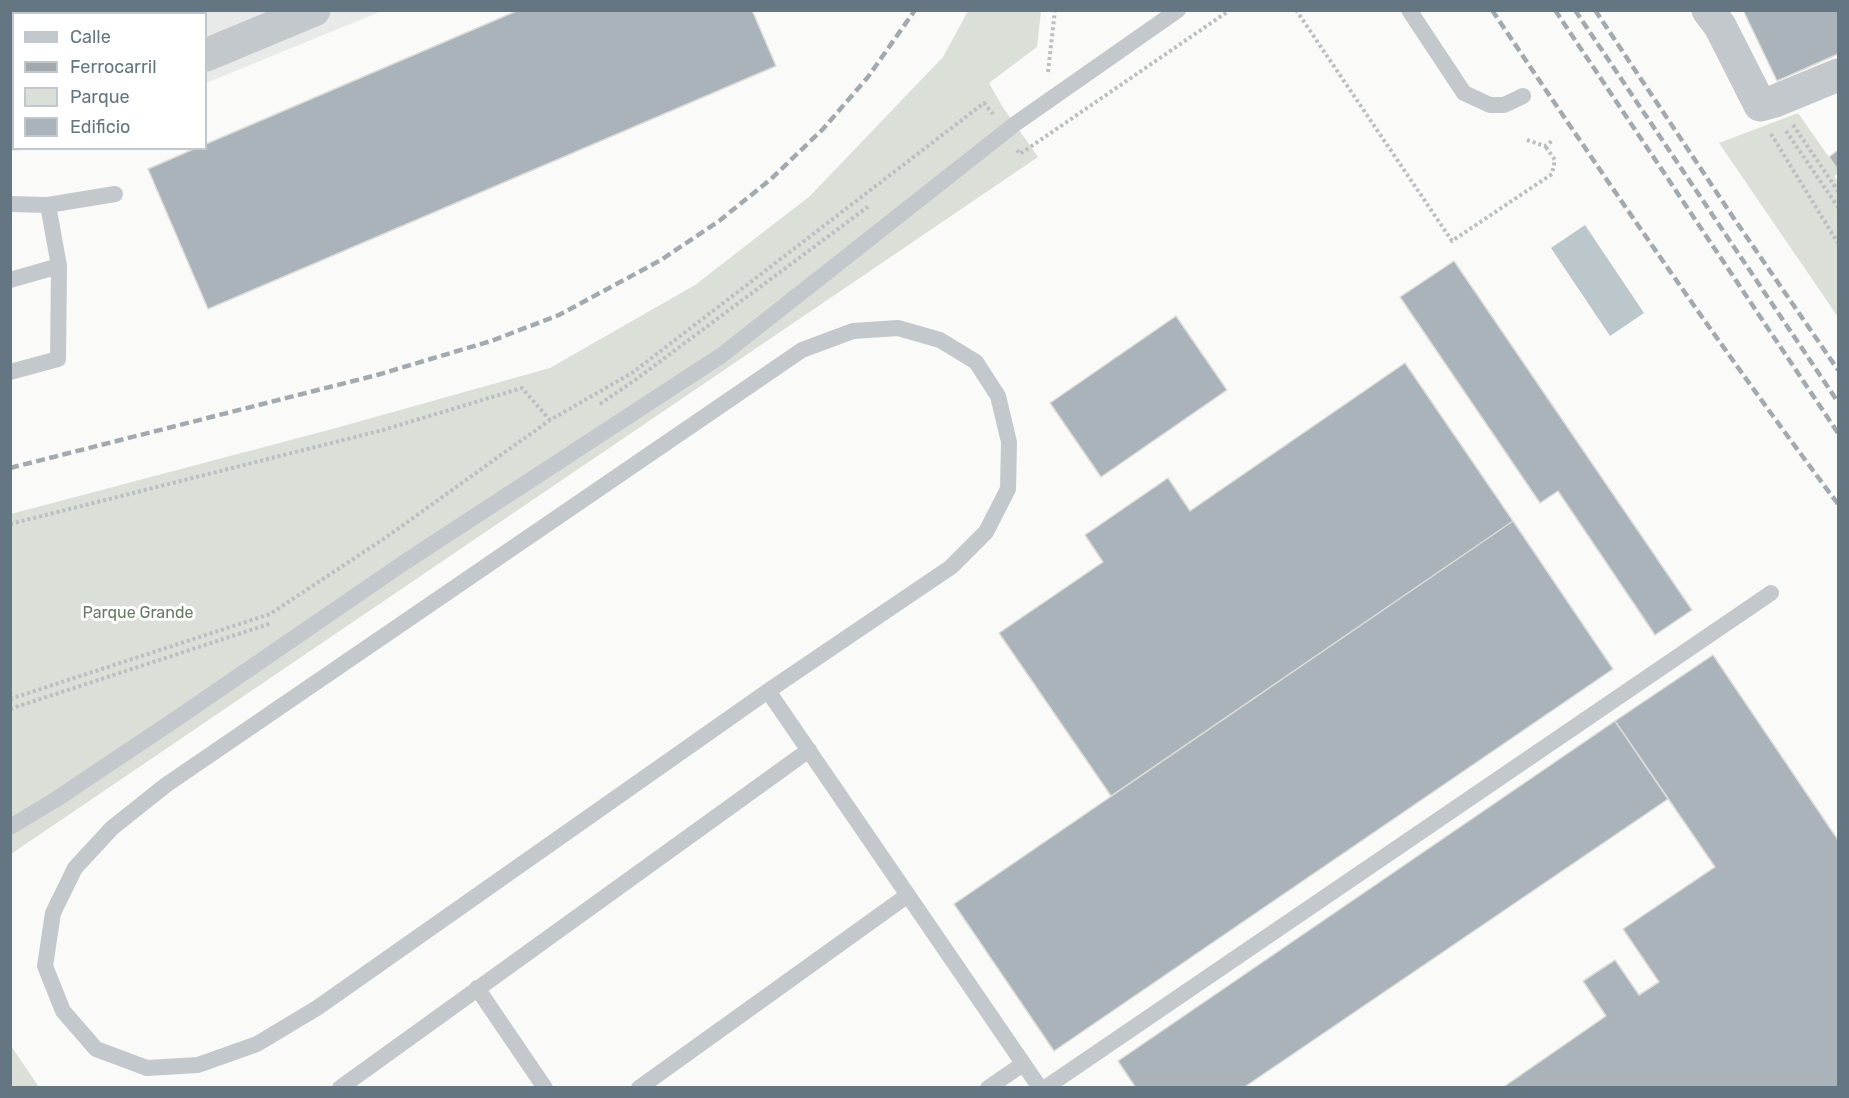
<!DOCTYPE html>
<html>
<head>
<meta charset="utf-8">
<style>
  body { margin:0 }
  #map { position:relative; width:1849px; height:1098px; overflow:hidden; background:#fafaf8; font-family:Rubik,sans-serif }
  canvas { display:block }
  .frame { position:absolute; inset:0; border:12px solid #657683; pointer-events:none }
  .legend { position:absolute; left:12px; top:12px; width:195px; height:138px; box-sizing:border-box; background:#fff; border:2px solid #c1c8cd; margin:0; padding:8px 10px; list-style:none; font-size:18px; color:#657683 }
  .legend li { display:flex; align-items:center; gap:12px; height:30px }
  .legend b { width:30px; border:2px solid #c1c8cd }
</style>
</head>
<body>
<div id="map">
<canvas width="1849" height="1098"></canvas>
<div class="frame"></div>
<ul class="legend">
<li><b style="height:8px;background:#c3c8cc"></b>Calle</li>
<li><b style="height:8px;background:#a2aab0"></b>Ferrocarril</li>
<li><b style="height:16px;background:#dadfd7"></b>Parque</li>
<li><b style="height:16px;background:#aab3b9"></b>Edificio</li>
</ul>
</div>
<script>
const ctx = document.querySelector('canvas').getContext('2d');
ctx.lineJoin = 'round';
function fillPath(path, color) { ctx.fillStyle = color; ctx.fill(path, 'evenodd'); }
function strokePath(path, color, width, dash) { ctx.strokeStyle = color; ctx.lineWidth = width; ctx.lineCap = dash ? 'butt' : 'round'; ctx.setLineDash(dash || []); ctx.stroke(path); }
function write(font, color, halo, rows, align = 'center') {
  ctx.font = font + ' Rubik,sans-serif'; ctx.lineWidth = 6; ctx.setLineDash([]); ctx.textBaseline = 'middle'; ctx.strokeStyle = halo; ctx.fillStyle = color; for (const [text, x, y, turn = 0] of rows) {
    ctx.save(); ctx.translate(x, y); ctx.rotate((+turn || 0) * Math.PI / 180); ctx.textAlign = isNaN(turn) ? turn : align; if (halo) ctx.strokeText(text, 0, 0); ctx.fillText(text, 0, 0); ctx.restore();
  }
}
fillPath(new Path2D(`
  M 11,11 L 382,11 L 206,83 L 206,14 L 14,14 L 14,148 L 41,149 L 11,151 Z`), '#e8e9e9');
fillPath(new Path2D(`
  M 968,11 L 1041,11 L 1037,47 L 989,83 L 1002,106 L 1038,157 L 11,854 L 11,514 L 336,428 L 550,368 L 695,285 L 810,196 L 943,57 Z
  M 1798,113 L 1838,170 L 1838,173 L 1834,176 L 1838,182 L 1838,317 L 1719,143 Z
  M 11,1046 L 39,1087 L 11,1087 Z`), '#dadfd7');
fillPath(new Path2D(`
  M 1585,225 L 1644,313 L 1610,336 L 1551,248 Z`), '#bbc7cb');
const building = new Path2D(`
  M 519,10 L 752,10 L 776,66 L 208,309 L 148,169 L 196,148 L 206,148 L 206,144 Z
  M 1743,10 L 1838,10 L 1838,54 L 1777,81 Z
  M 1838,150 L 1838,170 L 1829,157 Z
  M 1454,261 L 1692,610 L 1655,635 L 1558,491 L 1540,503 L 1400,297 Z
  M 1176,316 L 1227,390 L 1101,477 L 1050,403 Z
  M 1405,363 L 1513,521 L 1111,796 L 999,633 L 1103,562 L 1085,535 L 1168,478 L 1190,511 Z
  M 1513,521 L 1613,669 L 1054,1051 L 954,904 Z
  M 1713,655 L 1838,840 L 1838,1088 L 1502,1088 L 1606,1016 L 1583,981 L 1615,960 L 1639,995 L 1659,982 L 1623,929 L 1715,867 L 1615,721 Z
  M 1615,721 L 1668,799 L 1243,1088 L 1136,1088 L 1118,1061 Z`);
fillPath(building, '#aab3b9');
strokePath(building, '#dcdcda', 1.5);
strokePath(new Path2D(`
  M 1296,10 L 1452,241 L 1552,174 L 1555,160 L 1545,146
  M 1048,72 L 1055,10
  M 1793,125 L 1838,191
  M 1786,131 L 1838,207
  M 1771,134 L 1838,243
  M 1527,140 L 1545,146 L 1552,141
  M 1017,150 L 1020,154 L 1230,10
  M 600,404 L 635,380 L 869,206
  M 10,524 L 383,430 L 522,388 L 550,420
  M 10,699 L 270,614 L 385,538 L 550,420 L 632,373 L 984,103 L 993,114
  M 10,709 L 272,623`), '#bbbfc2', 4, [3, 3]);
strokePath(new Path2D(`
  M 1409,10 L 1464,93 L 1490,105 L 1504,105 L 1523,96
  M 10,204 L 48,205 L 115,194
  M 10,280 L 59,266
  M 898,328 L 940,340 L 976,362 L 998,396 L 1009,442 L 1008,489 L 986,532 L 951,567 L 768,691 L 317,1008 L 257,1044 L 198,1065 L 147,1068 L 96,1049 L 63,1011 L 45,966 L 53,913 L 75,868 L 112,828 L 166,785 L 802,350 L 853,331 Z
  M 10,372 L 58,359 L 59,266 L 48,205
  M 768,691 L 1040,1088
  M 10,827 L 55,800 L 182,715 L 405,562 L 722,355 L 1015,124 L 1178,10
  M 477,988 L 545,1088
  M 340,1088 L 809,750
  M 639,1088 L 908,895
  M 988,1088 L 1023,1064
  M 1045,1088 L 1771,593`), '#c3c8cc', 16);
strokePath(new Path2D(`
  M 1708,10 L 1720,26 L 1760,105 L 1775,101 L 1838,75
  M 206,55 L 314,10
  M 10,125 L 14,125`), '#c3c8cc', 33);
strokePath(new Path2D(`
  M 1492,10 C 1604,177 1717,343 1838,504
  M 1555,10 L 1838,433
  M 1575,10 L 1838,402
  M 1595,10 L 1735,220 L 1838,370
  M 10,468 L 377,375 L 491,341 L 559,315 L 661,260 L 719,221 L 771,179 L 823,129 L 868,77 L 915,10`), '#a2aab0', 4.5, [9, 4.5]);
write('16px', '#687a64', '#fff', [
  ["Parque Grande",138,613]
]);
</script>
</body>
</html>
